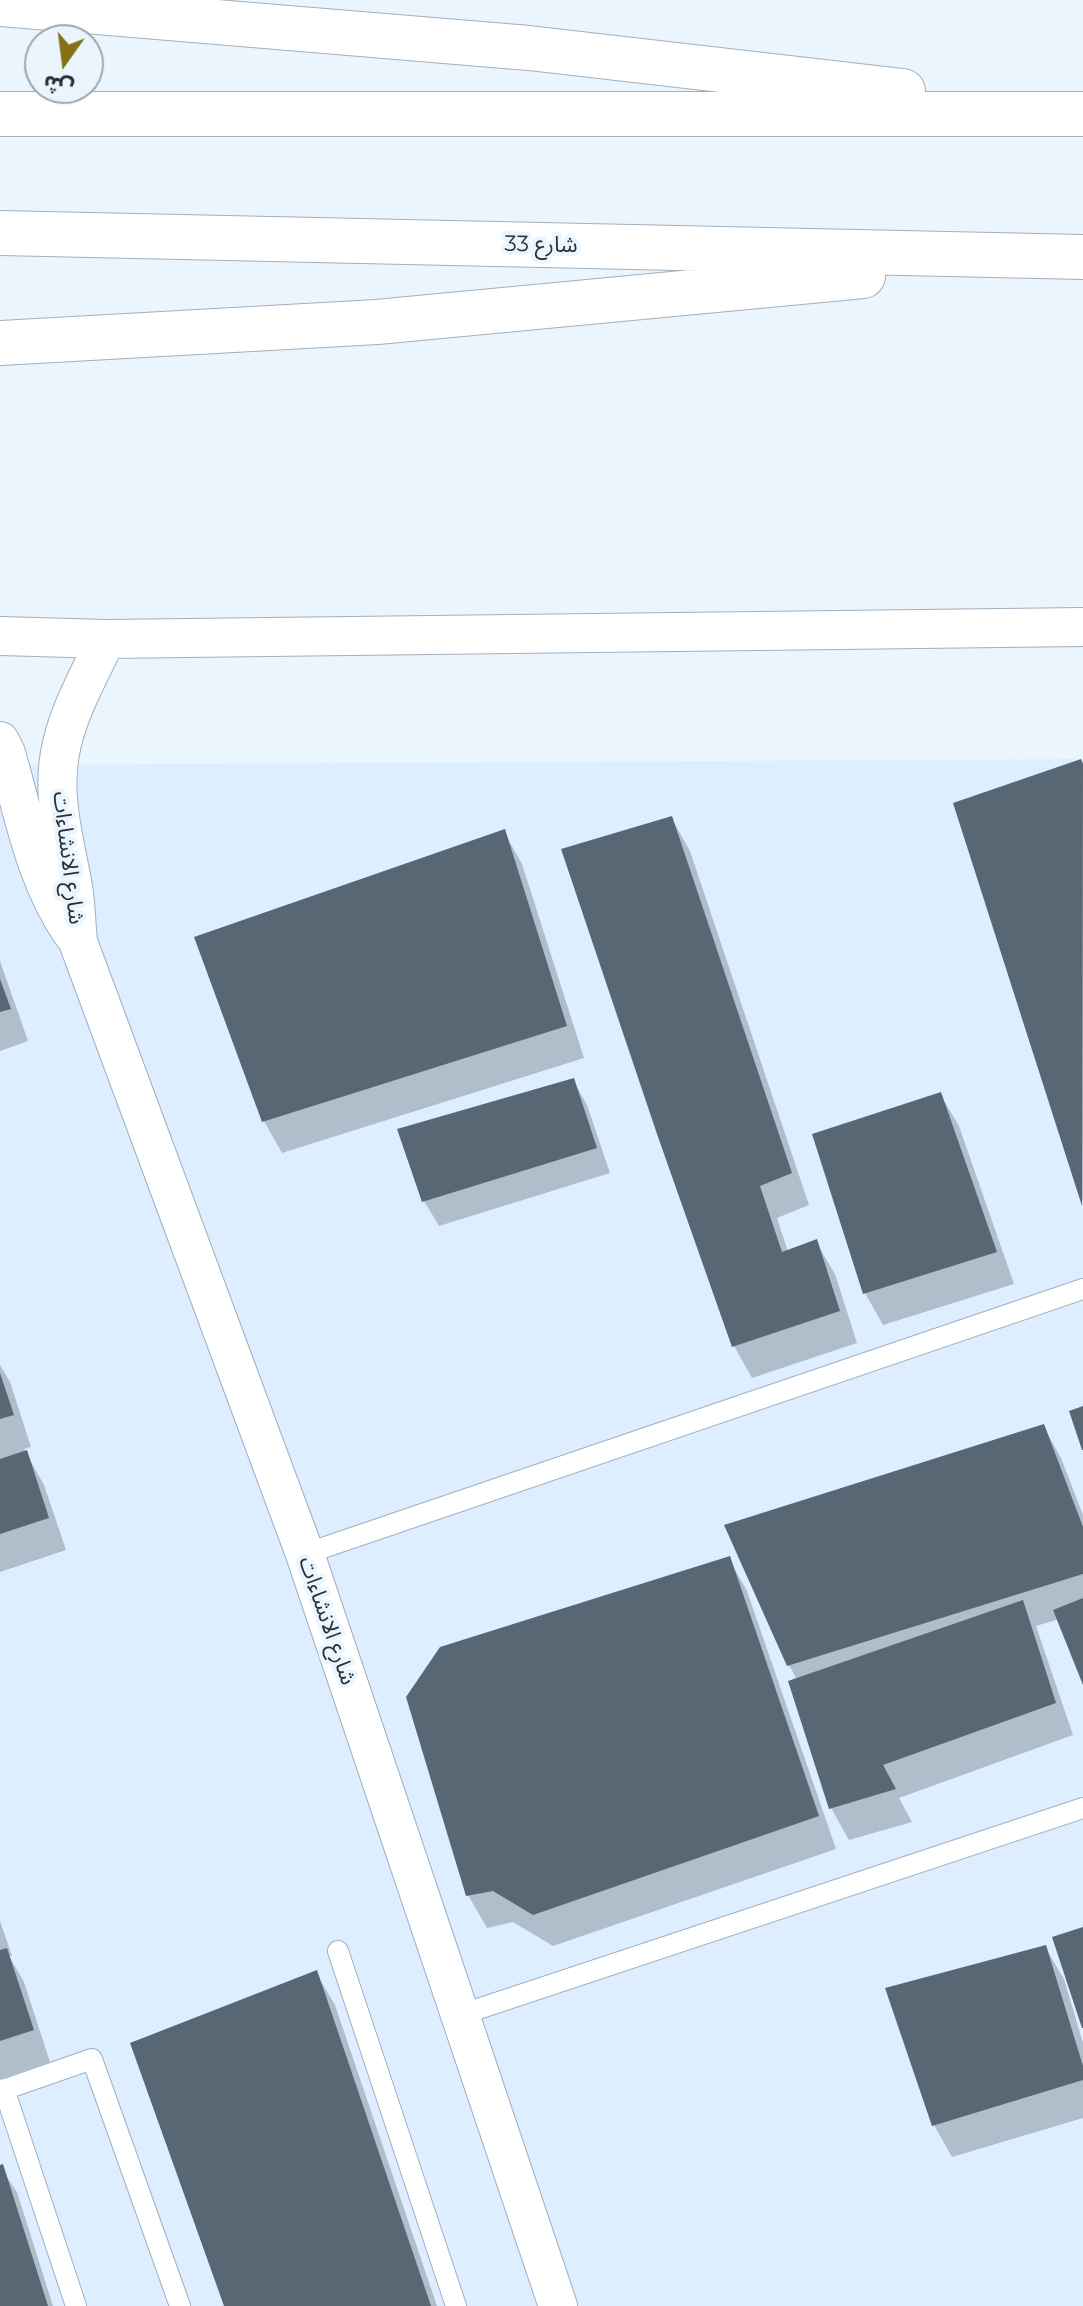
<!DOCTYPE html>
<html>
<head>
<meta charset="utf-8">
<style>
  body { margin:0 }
  #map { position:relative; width:1083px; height:2306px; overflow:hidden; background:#ebf5fe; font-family:Montserrat,"Noto Sans Arabic",sans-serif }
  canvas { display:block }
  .north { position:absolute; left:24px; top:24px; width:80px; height:80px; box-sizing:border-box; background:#ebf5fe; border:2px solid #9da6ae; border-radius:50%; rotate:194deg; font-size:22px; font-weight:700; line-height:32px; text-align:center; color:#293035 }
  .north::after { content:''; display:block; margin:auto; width:28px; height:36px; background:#857214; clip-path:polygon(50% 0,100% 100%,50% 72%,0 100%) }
</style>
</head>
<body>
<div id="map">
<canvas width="1083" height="2306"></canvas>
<div class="north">ش</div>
</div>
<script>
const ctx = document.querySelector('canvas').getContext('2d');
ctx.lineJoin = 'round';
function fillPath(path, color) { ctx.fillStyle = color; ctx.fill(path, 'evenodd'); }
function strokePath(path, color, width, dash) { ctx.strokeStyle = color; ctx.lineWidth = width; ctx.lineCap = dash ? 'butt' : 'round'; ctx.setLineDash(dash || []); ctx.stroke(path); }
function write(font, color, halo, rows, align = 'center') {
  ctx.font = font + ' Montserrat,"Noto Sans Arabic",sans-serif'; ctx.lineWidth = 8; ctx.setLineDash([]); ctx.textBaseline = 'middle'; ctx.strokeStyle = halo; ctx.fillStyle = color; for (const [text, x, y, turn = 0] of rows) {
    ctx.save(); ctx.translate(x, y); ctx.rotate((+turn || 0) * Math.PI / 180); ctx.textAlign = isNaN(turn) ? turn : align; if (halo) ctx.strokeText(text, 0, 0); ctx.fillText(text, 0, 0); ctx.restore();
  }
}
fillPath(new Path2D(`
  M 1083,759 L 1083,2306 L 0,2306 L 0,765 Z`), '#dceeff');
fillPath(new Path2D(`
  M 1080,762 L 1083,766 L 1083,1202 L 955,805 Z
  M 672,819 L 690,851 L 809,1205 L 777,1218 L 788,1252 L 816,1242 L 835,1274 L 857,1343 L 752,1378 L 734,1346 Z
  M 504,832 L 522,864 L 584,1058 L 282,1153 L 264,1121 Z
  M 0,961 L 28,1041 L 0,1051 Z
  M 573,1080 L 587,1105 L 610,1173 L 439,1226 L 424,1201 Z
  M 940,1094 L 959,1126 L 1014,1284 L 883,1325 L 865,1293 Z
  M 0,1365 L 10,1382 L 31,1447 L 24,1449 L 44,1485 L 66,1550 L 0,1572 Z
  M 1043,1426 L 1061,1458 L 1083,1515 L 1083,1680 L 1059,1619 L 1036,1626 L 1073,1735 L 899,1798 L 912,1822 L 849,1840 L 831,1808 L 797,1680 L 789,1665 Z
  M 729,1559 L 747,1591 L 836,1849 L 553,1946 L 513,1922 L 487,1928 L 468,1895 Z
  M 0,1921 L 12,1956 L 9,1956 L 24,1982 L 50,2062 L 0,2079 Z
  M 1045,1947 L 1064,1979 L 1083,2043 L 1083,2118 L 952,2157 L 934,2125 Z
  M 316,1973 L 335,2005 L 437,2306 L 226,2306 Z
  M 0,2167 L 17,2192 L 53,2306 L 0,2306 Z`), '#0003');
fillPath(new Path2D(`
  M 1081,759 L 1083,764 L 1082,1206 L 953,803 Z
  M 672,816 L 792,1173 L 760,1186 L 782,1252 L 817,1239 L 840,1311 L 732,1347 L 657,1134 L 561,849 Z
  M 505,829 L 567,1026 L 262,1122 L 194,937 Z
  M 0,979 L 11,1009 L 0,1012 Z
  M 574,1078 L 597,1148 L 422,1202 L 397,1129 Z
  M 941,1092 L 997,1252 L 863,1294 L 812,1134 Z
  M 0,1373 L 14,1415 L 0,1419 Z
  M 1083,1406 L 1083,1450 L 1082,1450 L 1069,1411 Z
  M 1044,1424 L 1083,1527 L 1083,1574 L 787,1666 L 724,1525 Z
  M 27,1450 L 49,1518 L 0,1534 L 0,1459 Z
  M 730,1556 L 819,1816 L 533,1915 L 493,1891 L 466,1896 L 406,1697 L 440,1647 Z
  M 1083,1598 L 1083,1685 L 1053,1610 Z
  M 1023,1600 L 1056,1703 L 883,1765 L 896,1789 L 829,1809 L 788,1681 Z
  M 1083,1927 L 1083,2028 L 1082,2028 L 1052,1937 Z
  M 1046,1945 L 1083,2066 L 1083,2080 L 932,2126 L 885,1988 Z
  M 7,1948 L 34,2030 L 0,2041 L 0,1950 Z
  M 317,1970 L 431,2306 L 224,2306 L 130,2043 Z
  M 3,2164 L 48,2306 L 0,2306 L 0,2165 Z`), '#586774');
const lane = new Path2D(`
  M 305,1554 L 1083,1289
  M 338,1951 L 456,2306
  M 460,2015 L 1083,1808
  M 4,2089 L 76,2306
  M 0,2091 L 92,2059 L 180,2306`);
const street = new Path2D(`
  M 0,636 L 106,639 L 1083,627
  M 106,639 C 89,676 67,713 60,753 C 52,797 64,838 72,881 C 76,901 76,922 78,942 L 305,1554 L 558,2306
  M 0,741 L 6,753 C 24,815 35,880 72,933`);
const highway = new Path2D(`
  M 0,4 L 529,48 L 903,91
  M 0,114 L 1083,114
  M 0,233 L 1083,257
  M 0,343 L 377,322 L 863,276`);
strokePath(lane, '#a0b0be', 22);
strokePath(street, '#a0b0be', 40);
strokePath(highway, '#a0b0be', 46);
strokePath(lane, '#fff', 20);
strokePath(street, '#fff', 38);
strokePath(highway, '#fff', 44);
write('22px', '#293035', '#ebf5fe', [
  ["شارع 33",541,245,1],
  ["شارع الانشاءات",68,858,83],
  ["شارع الانشاءات",327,1621,71]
]);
</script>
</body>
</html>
